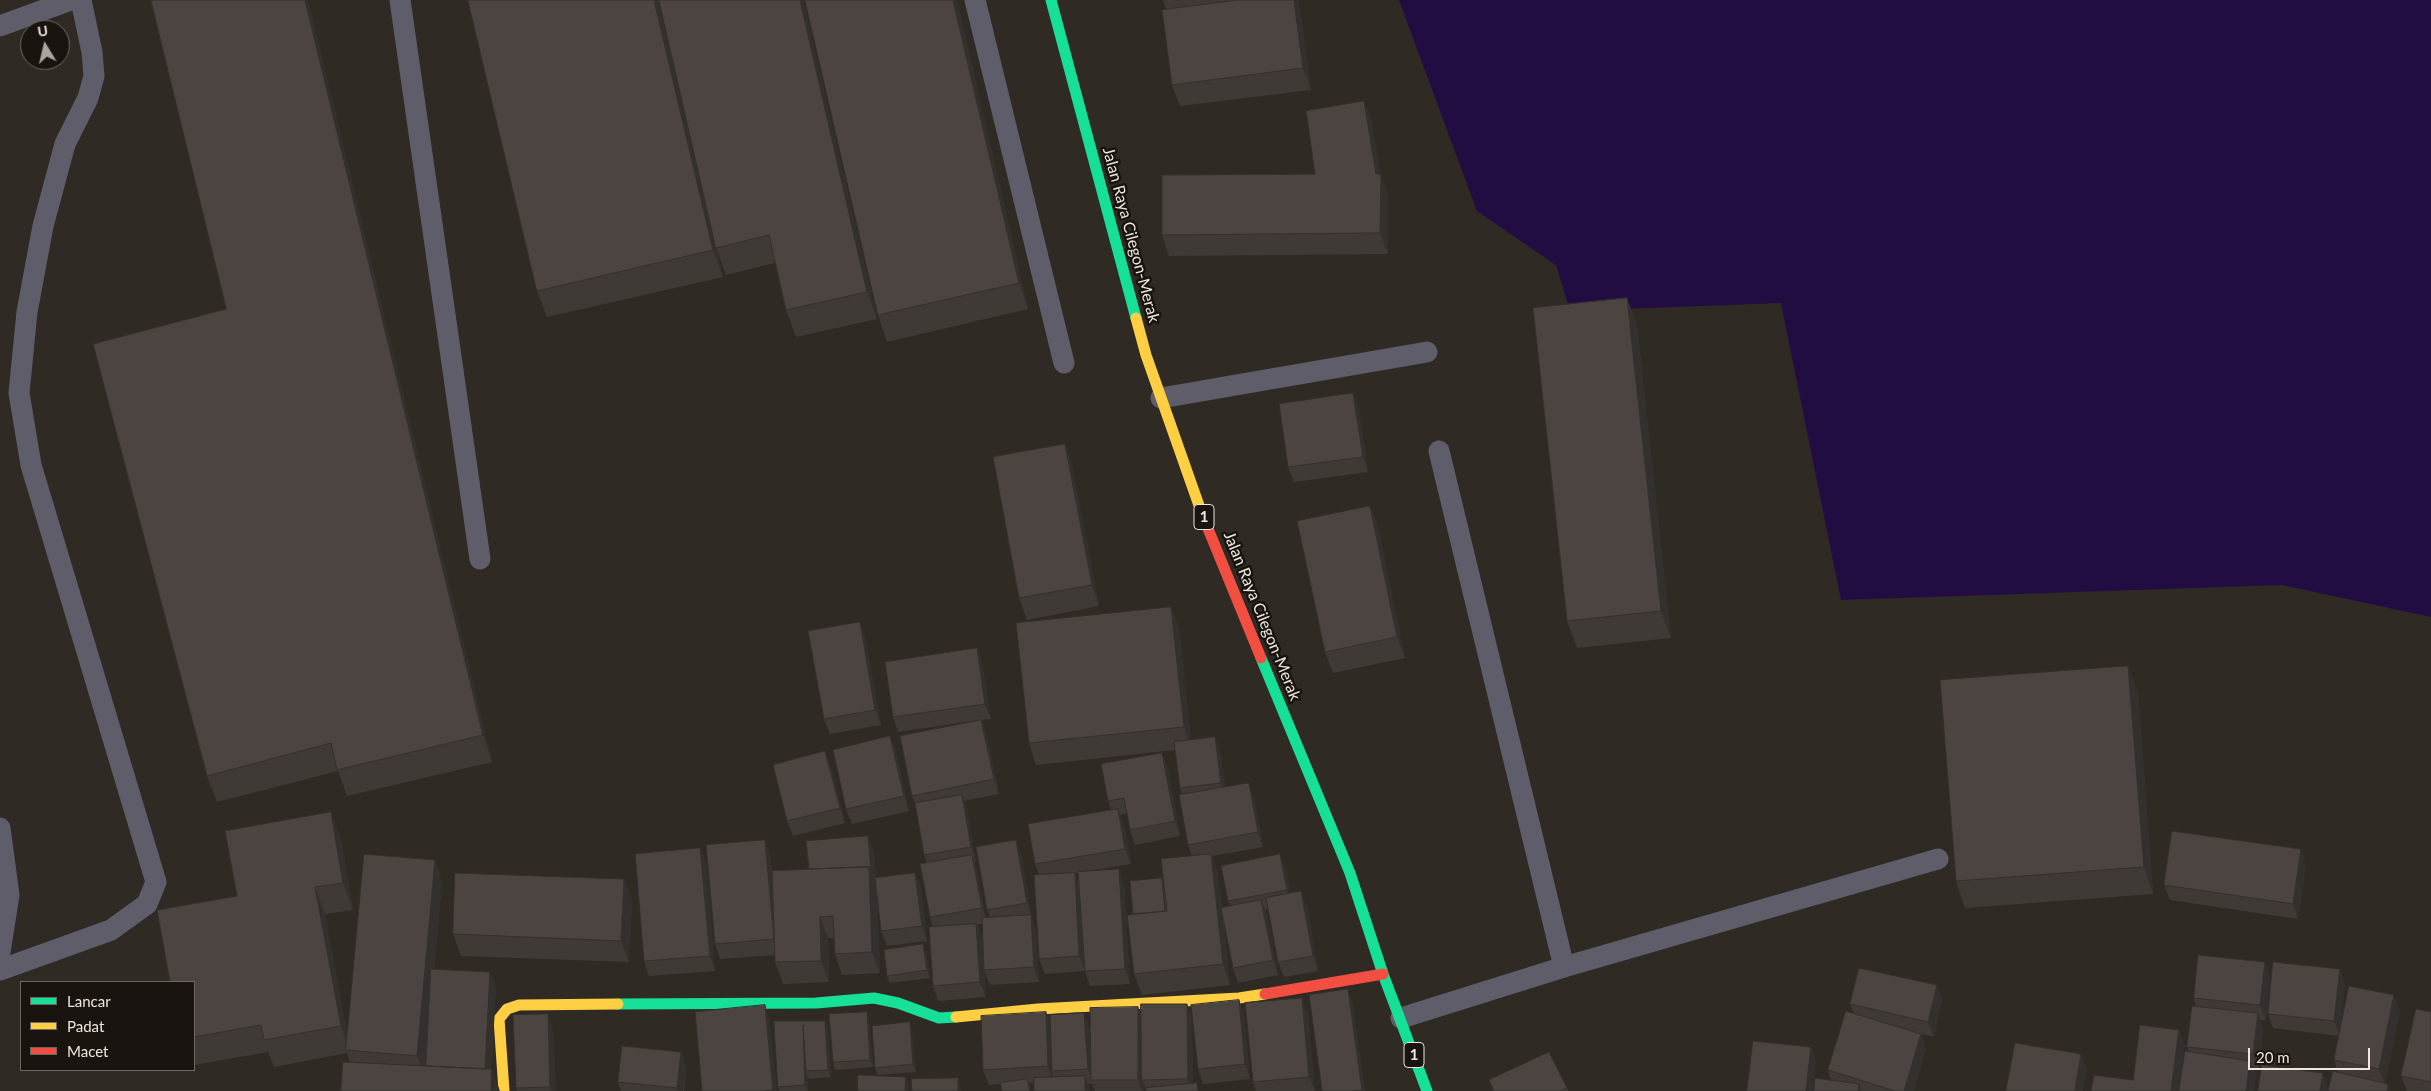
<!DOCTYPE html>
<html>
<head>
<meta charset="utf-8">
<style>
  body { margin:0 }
  #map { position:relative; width:2431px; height:1091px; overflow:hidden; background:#302a25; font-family:Lato,sans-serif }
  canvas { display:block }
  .legend { position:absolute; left:20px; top:981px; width:175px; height:90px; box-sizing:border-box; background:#19140f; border:1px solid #6e6863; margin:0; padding:6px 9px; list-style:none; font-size:15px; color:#eee6e0 }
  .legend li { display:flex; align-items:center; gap:10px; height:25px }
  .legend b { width:25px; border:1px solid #6e6863 }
  .north { position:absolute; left:20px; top:20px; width:50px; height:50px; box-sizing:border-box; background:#19140f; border:1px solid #6e6863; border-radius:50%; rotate:351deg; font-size:14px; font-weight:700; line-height:20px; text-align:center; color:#eee6e0 }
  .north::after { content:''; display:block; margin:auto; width:18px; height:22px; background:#aca49f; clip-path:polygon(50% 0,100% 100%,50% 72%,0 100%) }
  .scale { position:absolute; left:2248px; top:1048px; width:122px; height:22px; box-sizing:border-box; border:2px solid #eee6e0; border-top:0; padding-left:6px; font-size:15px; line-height:18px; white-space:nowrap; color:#eee6e0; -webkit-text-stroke:4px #19140f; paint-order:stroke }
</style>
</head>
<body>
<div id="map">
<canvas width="2431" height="1091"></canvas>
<ul class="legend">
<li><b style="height:6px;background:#16e098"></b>Lancar</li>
<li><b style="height:6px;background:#ffcf43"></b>Padat</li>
<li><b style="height:6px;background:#f24e42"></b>Macet</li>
</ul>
<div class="north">U</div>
<div class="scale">20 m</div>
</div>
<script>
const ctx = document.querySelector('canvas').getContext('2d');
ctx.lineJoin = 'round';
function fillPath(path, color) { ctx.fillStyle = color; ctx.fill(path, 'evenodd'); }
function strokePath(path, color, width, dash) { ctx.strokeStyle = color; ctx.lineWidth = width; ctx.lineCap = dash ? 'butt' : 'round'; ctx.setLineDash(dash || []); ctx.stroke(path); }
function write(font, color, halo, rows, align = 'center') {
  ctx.font = font + ' Lato,sans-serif'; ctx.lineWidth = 5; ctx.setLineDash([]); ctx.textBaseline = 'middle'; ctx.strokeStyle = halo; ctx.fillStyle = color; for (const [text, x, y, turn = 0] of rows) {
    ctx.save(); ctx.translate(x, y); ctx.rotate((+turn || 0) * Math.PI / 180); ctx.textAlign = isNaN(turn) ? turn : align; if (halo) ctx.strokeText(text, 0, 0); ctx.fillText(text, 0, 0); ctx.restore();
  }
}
fillPath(new Path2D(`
  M 1399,0 L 2431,0 L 2431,617 L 2282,585 L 1841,600 L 1781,303 L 1570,311 L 1556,265 L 1477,211 Z`), '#210d42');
strokePath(new Path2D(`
  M 400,0 L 480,559
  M 975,0 L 1064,363
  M 0,26 L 71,0
  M 1161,398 L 1427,352
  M 1439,451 L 1564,967
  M 0,828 L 9,895 L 0,952
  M 0,970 L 111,930 L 147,904 L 156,882 L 31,465 L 19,393 L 27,312 L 43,226 L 65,144 L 88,98 L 94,76 L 92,52 L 81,0
  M 1401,1018 L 1564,967 L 1938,859`), '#605d6a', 21);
strokePath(new Path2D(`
  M 1051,0 L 1136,318
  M 1261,658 L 1350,873 L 1383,974 L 1427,1091
  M 618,1004 L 816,1003 L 874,998 L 898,1003 L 939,1018 L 956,1017`), '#16e098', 11);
strokePath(new Path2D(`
  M 1136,318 L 1146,355 L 1202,514
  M 956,1017 L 1038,1009 L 1239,998 L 1265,994
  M 504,1091 L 499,1019 L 507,1009 L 519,1005 L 618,1004`), '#ffcf43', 11);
strokePath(new Path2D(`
  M 1202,514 L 1261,658
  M 1265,994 L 1383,974`), '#f24e42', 11);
fillPath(new Path2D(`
  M 308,0 L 492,762 L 347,796 L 338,771 L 217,802 L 207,776 L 226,309 Z
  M 468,0 L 658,0 L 723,277 L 547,317 L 537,291 Z
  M 659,0 L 803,0 L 877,319 L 796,337 L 786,310 L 775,263 L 726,275 L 716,248 Z
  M 805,0 L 957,0 L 1028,309 L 887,342 L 878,315 Z
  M 1163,0 L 1298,0 L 1299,8 L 1301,14 L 1311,90 L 1180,106 L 1172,85 L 1166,9 Z
  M 1364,101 L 1372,123 L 1380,174 L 1388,195 L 1388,254 L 1169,256 L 1162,235 L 1315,174 Z
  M 1627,298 L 1637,325 L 1671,638 L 1577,648 L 1567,621 Z
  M 1359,408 L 1368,472 L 1294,482 L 1288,467 Z
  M 1072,465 L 1099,606 L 1027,620 L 1019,598 Z
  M 1370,506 L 1378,527 L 1405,658 L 1333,673 L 1325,652 Z
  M 1171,607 L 1179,628 L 1191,740 L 1215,737 L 1220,752 L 1225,787 L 1254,798 L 1263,847 L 1212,856 L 1218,875 L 1222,908 L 1230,906 L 1228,901 L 1286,869 L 1290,893 L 1307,906 L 1318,971 L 1284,977 L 1278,962 L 1269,909 L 1265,910 L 1267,915 L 1278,975 L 1238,983 L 1233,968 L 1223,917 L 1230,985 L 1142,995 L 1134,974 L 1133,914 L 1162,878 L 1164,886 L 1167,911 L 1192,856 L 1188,845 L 1182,795 L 1180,788 L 1175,750 L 1036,765 L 1029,743 Z
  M 860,622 L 865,637 L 881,725 L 830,734 L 824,719 Z
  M 977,648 L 982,663 L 991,719 L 982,720 L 987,735 L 999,794 L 964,801 L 967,810 L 976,862 L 974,862 L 977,870 L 986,918 L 990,917 L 987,910 L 1016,840 L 1021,855 L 1032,918 L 1036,930 L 1039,982 L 990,985 L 984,970 L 982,924 L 977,924 L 982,939 L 986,997 L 938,1001 L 933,986 L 933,927 L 930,917 L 927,863 L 924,855 L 915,803 L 912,796 L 974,721 L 898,732 L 893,717 Z
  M 2128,666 L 2138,693 L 2153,894 L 1965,908 L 1956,881 Z
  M 890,736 L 896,751 L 909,811 L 852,824 L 846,809 Z
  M 831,766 L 845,823 L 793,836 L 787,821 Z
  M 1168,768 L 1180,836 L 1135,845 L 1130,830 L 1127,813 L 1120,815 L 1124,824 L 1131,864 L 1088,871 L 1124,884 L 1130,984 L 1090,986 L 1085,971 L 1045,974 L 1039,959 L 1039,875 L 1035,864 L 1111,810 L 1108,801 ZM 1075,873 L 1079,873 L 1079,886 Z
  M 868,836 L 874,851 L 876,878 L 915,873 L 921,888 L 927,941 L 887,946 L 881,931 L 877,897 L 880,973 L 842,975 L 835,954 L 834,938 L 828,938 L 829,982 L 783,984 L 775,962 L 775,955 L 720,959 L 715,944 L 770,855 L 772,873 L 809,869 Z
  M 341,839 L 353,910 L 325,914 L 347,1034 L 435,860 L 442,881 L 434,970 L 496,987 L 491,1069 L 350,1062 L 347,1053 L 274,1067 L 268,1052 L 194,1065 L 194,982 L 237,896 Z
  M 700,848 L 706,863 L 715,971 L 649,976 L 644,961 Z
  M 2306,864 L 2298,919 L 2170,900 L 2164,885 Z
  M 624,879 L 632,900 L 629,962 L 461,956 L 453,934 Z
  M 926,952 L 930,978 L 890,983 L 887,976 Z
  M 2270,977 L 2266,1020 L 2260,1020 L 2263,1028 L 2259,1069 L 2253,1068 L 2256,1076 L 2254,1091 L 2179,1091 L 2189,1052 L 2187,1047 L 2196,1006 L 2194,998 Z
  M 2345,984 L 2341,1024 L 2400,1010 L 2385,1083 L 2338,1073 L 2334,1060 L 2339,1036 L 2273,1028 L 2268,1014 Z
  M 1937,985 L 1942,1000 L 1934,1037 L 1921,1034 L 1926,1049 L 1914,1091 L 1814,1091 L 1831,1080 L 1828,1070 L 1854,1013 L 1850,1004 Z
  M 1239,1000 L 1244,1015 L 1250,1079 L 1203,1084 L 1198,1069 Z
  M 1187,1004 L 1192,1019 L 1193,1083 L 1146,1089 L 1144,1083 L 1144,1091 L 1095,1091 L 1092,1084 L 1088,1084 L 1090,1091 L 1034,1082 L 1029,1083 L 1030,1086 L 1001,1084 L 989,1085 L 983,1070 L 1046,1012 L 1050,1024 L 1090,1028 L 1091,1042 L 1138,1007 L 1142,1018 Z
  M 2431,1012 L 2431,1091 L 2407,1091 L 2401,1076 Z
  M 1308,1013 L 1315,1091 L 1256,1091 L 1253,1082 Z
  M 869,1020 L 873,1067 L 835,1070 L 833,1062 Z
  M 825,1021 L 828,1029 L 831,1077 L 809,1079 L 807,1076 L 808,1091 L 780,1091 L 778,1087 Z
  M 553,1029 L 556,1091 L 517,1091 L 516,1088 Z
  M 912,1030 L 916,1072 L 878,1075 L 875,1068 Z
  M 681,1052 L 686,1067 L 684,1091 L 690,1091 L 621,1091 L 618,1082 Z
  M 1489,1080 L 1567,1088 L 1568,1091 L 1493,1091 Z`), '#403a37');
fillPath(new Path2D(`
  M 305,0 L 308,0 L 492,762 L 483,735 Z
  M 654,0 L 658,0 L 723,277 L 713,250 Z
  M 800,0 L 803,0 L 877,319 L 867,292 Z
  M 953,0 L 957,0 L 1028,309 L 1019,283 Z
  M 1294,0 L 1298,0 L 1299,8 L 1301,14 L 1311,90 L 1303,68 Z
  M 1364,101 L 1372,123 L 1381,176 L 1381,174 L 1388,195 L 1388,254 L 1380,233 L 1376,174 Z
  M 1627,298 L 1637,325 L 1671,638 L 1661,611 Z
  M 1353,393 L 1359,408 L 1368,472 L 1363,457 Z
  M 1065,444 L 1072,465 L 1099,606 L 1092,585 Z
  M 1370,506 L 1378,527 L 1405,658 L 1397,637 Z
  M 1171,607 L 1179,628 L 1192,748 L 1184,727 Z
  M 860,622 L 865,637 L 881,725 L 875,710 Z
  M 977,648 L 982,663 L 991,719 L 985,704 Z
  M 2128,666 L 2138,693 L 2153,894 L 2144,867 Z
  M 981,720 L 987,735 L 999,794 L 994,779 Z
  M 890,736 L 896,751 L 909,811 L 904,796 Z
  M 1215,737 L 1220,752 L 1226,798 L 1221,783 Z
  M 825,751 L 831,766 L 845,823 L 840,808 Z
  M 1162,753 L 1168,768 L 1180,836 L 1175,821 Z
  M 1249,783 L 1254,798 L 1263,847 L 1258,832 Z
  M 962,795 L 967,810 L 976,862 L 971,847 Z
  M 1118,809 L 1124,824 L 1131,864 L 1125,849 Z
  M 331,812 L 341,839 L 353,910 L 343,883 Z
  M 868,836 L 874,851 L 876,885 L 871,870 Z
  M 765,840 L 770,855 L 779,954 L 774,939 Z
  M 1016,840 L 1021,855 L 1032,918 L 1027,903 Z
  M 700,848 L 706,863 L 715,971 L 710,956 Z
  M 2301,849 L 2306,864 L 2298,919 L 2293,904 Z
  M 1211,854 L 1218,875 L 1230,985 L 1223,964 Z
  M 1280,854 L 1286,869 L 1293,904 L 1287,890 Z
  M 972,855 L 977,870 L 987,923 L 982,908 Z
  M 435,860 L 442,881 L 425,1078 L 417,1056 Z
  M 869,867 L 877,888 L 880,973 L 872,952 Z
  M 1119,869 L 1124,884 L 1130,984 L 1125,969 Z
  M 915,873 L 921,888 L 927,941 L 922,926 Z
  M 1075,873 L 1080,888 L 1085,971 L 1079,956 Z
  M 1162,878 L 1164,886 L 1168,927 L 1165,919 Z
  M 624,879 L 632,900 L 629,962 L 621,941 Z
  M 315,887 L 325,914 L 350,1052 L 341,1026 Z
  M 1301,891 L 1307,906 L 1318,971 L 1313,956 Z
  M 1261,900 L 1267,915 L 1278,975 L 1273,960 Z
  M 1031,915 L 1036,930 L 1039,982 L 1034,967 Z
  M 820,917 L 828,938 L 829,982 L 821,961 Z
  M 976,924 L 982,939 L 986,997 L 980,982 Z
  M 923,944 L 926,952 L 930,978 L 927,970 Z
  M 2265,962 L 2270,977 L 2266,1020 L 2260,1005 Z
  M 2340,969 L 2345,984 L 2340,1036 L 2334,1021 Z
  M 490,972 L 496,987 L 491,1084 L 485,1070 Z
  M 1937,985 L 1942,1000 L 1934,1037 L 1928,1022 Z
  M 1348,989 L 1353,1004 L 1365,1091 L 1362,1091 L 1362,1090 Z
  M 2394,995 L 2400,1010 L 2385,1084 L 2379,1069 Z
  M 1302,998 L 1308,1013 L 1315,1091 L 1309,1077 Z
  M 1239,1000 L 1244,1015 L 1250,1079 L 1245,1064 Z
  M 1187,1004 L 1192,1019 L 1193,1091 L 1192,1091 L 1188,1079 Z
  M 765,1005 L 770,1020 L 777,1091 L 773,1091 L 773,1090 Z
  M 1138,1007 L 1143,1022 L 1142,1080 L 1144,1083 L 1144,1091 L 1142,1091 L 1138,1080 Z
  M 867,1012 L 869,1020 L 873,1067 L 870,1060 Z
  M 1046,1012 L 1051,1027 L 1052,1071 L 1053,1081 L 1048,1066 Z
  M 1084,1013 L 1090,1028 L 1093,1080 L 1092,1080 L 1088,1069 Z
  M 2258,1013 L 2263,1028 L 2259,1069 L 2253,1054 Z
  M 548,1014 L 553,1029 L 556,1091 L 552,1091 L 550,1087 Z
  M 825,1021 L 828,1029 L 831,1077 L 828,1070 Z
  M 910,1022 L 912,1030 L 916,1072 L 913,1064 Z
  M 803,1025 L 806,1071 L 807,1076 L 808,1091 L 805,1085 Z
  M 2179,1030 L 2185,1045 L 2179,1091 L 2171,1091 Z
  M 1921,1034 L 1926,1049 L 1914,1091 L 1904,1091 Z
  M 1811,1047 L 1816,1062 L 1813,1091 L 1806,1091 Z
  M 681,1052 L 686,1067 L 683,1091 L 678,1091 L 677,1088 Z
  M 2081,1054 L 2087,1069 L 2083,1091 L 2075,1091 Z
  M 2250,1061 L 2256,1076 L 2254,1091 L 2246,1091 Z
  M 492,1069 L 500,1091 L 491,1091 Z
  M 2323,1073 L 2328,1088 L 2328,1091 L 2320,1091 Z
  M 1085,1076 L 1090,1091 L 1085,1091 Z
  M 906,1077 L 909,1084 L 908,1091 L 905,1091 Z
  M 958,1078 L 960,1086 L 961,1091 L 958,1091 Z
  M 1027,1079 L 1030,1086 L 1031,1091 L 1030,1091 Z
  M 1859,1084 L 1861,1091 L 1858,1091 Z
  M 2388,1084 L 2391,1091 L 2387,1091 Z`), '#34302d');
const building = new Path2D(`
  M 151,0 L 305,0 L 483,735 L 337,770 L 331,743 L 207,776 L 93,344 L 226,309 Z
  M 468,0 L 654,0 L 713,250 L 537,291 Z
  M 659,0 L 800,0 L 867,292 L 786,310 L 769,235 L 716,248 Z
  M 805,0 L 953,0 L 1019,283 L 878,315 Z
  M 1238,0 L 1294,0 L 1303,68 L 1172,85 L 1162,10 Z
  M 1364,101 L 1376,174 L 1381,174 L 1380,233 L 1162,235 L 1162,175 L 1315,174 L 1306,111 Z
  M 1627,298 L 1661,611 L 1567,621 L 1533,308 Z
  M 1353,393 L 1363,457 L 1288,467 L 1279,404 Z
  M 1065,444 L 1092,585 L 1019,598 L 993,457 Z
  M 1370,506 L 1397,637 L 1325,652 L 1297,521 Z
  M 1171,607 L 1184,727 L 1029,743 L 1016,623 Z
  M 860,622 L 875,710 L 824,719 L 808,631 Z
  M 977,648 L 985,704 L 893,717 L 885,662 Z
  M 2128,666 L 2144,867 L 1956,881 L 1940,680 Z
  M 981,720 L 994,779 L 912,796 L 900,736 Z
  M 890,736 L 904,796 L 846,809 L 833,750 Z
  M 1215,737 L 1221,783 L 1180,788 L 1174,742 Z
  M 825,751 L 840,808 L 787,821 L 773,765 Z
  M 1162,753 L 1175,821 L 1130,830 L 1124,798 L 1108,801 L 1101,764 Z
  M 1249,783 L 1258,832 L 1188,845 L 1179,795 Z
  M 962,795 L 971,847 L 924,855 L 915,803 Z
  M 1118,809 L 1125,849 L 1035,864 L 1028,824 Z
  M 331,812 L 343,883 L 315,887 L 341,1026 L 264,1040 L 261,1025 L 194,1037 L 194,982 L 170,982 L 157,910 L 237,896 L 225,831 Z
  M 2172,831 L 2301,849 L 2293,904 L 2164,885 Z
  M 868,836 L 871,870 L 869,867 L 809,869 L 806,841 Z
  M 765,840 L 774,939 L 715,944 L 706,845 Z
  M 1016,840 L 1027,903 L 987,910 L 976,847 Z
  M 700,848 L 710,956 L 644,961 L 635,854 Z
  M 364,854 L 435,860 L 417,1056 L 346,1050 Z
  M 1211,854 L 1223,964 L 1134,974 L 1127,915 L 1167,911 L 1161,859 Z
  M 1280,854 L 1287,890 L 1228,901 L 1221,866 Z
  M 972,855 L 982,908 L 930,917 L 920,864 Z
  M 869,867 L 872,952 L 835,954 L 833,916 L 820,917 L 821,961 L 775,962 L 772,871 Z
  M 1119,869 L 1125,969 L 1085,971 L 1078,872 Z
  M 455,873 L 624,879 L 621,941 L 453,934 Z
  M 915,873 L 922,926 L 881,931 L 875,878 Z
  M 1075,873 L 1079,956 L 1039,959 L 1034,875 Z
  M 1162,878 L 1165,911 L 1133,914 L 1130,881 Z
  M 1301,891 L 1313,956 L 1278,962 L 1266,898 Z
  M 1261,900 L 1273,960 L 1233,968 L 1221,908 Z
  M 1031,915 L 1034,967 L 984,970 L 982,918 Z
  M 976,924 L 980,982 L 933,986 L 929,927 Z
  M 923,944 L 927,970 L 887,976 L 884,950 Z
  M 2198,955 L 2265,962 L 2260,1005 L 2194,998 Z
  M 2273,962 L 2340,969 L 2334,1021 L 2268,1014 Z
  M 1859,968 L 1937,985 L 1928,1022 L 1850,1004 Z
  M 431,969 L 490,972 L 485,1069 L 426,1066 Z
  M 2349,986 L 2394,995 L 2379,1069 L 2334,1060 Z
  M 1348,989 L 1362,1090 L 1352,1091 L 1322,1091 L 1309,995 Z
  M 1302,998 L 1309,1077 L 1253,1082 L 1245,1003 Z
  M 1239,1000 L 1245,1064 L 1198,1069 L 1191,1005 Z
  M 1141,1004 L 1187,1004 L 1188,1079 L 1142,1080 Z
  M 765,1005 L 773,1090 L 763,1091 L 702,1091 L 695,1012 Z
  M 2192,1006 L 2258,1013 L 2253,1054 L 2187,1047 Z
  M 1138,1007 L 1138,1080 L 1091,1080 L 1090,1008 Z
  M 2416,1009 L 2431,1012 L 2431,1082 L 2401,1076 Z
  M 1846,1011 L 1921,1034 L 1904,1091 L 1895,1091 L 1828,1070 Z
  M 867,1012 L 870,1060 L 833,1062 L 829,1014 Z
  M 1046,1012 L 1048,1066 L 983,1070 L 981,1016 Z
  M 1084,1013 L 1088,1069 L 1052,1071 L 1050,1015 Z
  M 548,1014 L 550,1087 L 516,1088 L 513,1015 Z
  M 774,1021 L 825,1021 L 828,1070 L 806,1071 L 803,1025 L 805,1085 L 778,1087 Z
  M 910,1022 L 913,1064 L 875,1068 L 872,1026 Z
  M 2140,1025 L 2179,1030 L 2171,1091 L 2091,1091 L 2094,1075 L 2133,1080 Z
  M 1753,1041 L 1811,1047 L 1806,1091 L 1747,1091 Z
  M 2015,1043 L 2081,1054 L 2075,1091 L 2006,1091 Z
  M 622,1046 L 681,1052 L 677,1088 L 618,1082 Z
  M 2185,1051 L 2250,1061 L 2246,1091 L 2179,1091 Z
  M 1549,1052 L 1567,1088 L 1561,1091 L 1494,1091 L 1489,1080 Z
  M 343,1062 L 492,1069 L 491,1091 L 341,1091 Z
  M 2262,1065 L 2323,1073 L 2320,1091 L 2258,1091 Z
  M 2333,1071 L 2388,1084 L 2387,1091 L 2328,1091 Z
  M 858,1075 L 906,1077 L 905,1091 L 858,1091 Z
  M 1085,1076 L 1085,1091 L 1034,1091 L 1034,1078 Z
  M 958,1078 L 958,1091 L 912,1091 L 911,1079 Z
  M 1815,1078 L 1859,1084 L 1858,1091 L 1814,1091 Z
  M 1027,1079 L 1030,1091 L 1002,1091 L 1000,1083 Z
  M 1197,1083 L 1198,1091 L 1146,1091 L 1146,1088 Z`);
fillPath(building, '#4b4440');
strokePath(building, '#34302d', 1);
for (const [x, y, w] of [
  [1204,517,20],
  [1414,1055,20]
]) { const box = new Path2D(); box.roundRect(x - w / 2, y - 12.5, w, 25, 4); ctx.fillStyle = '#19140f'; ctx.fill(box); strokePath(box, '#eee6e0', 1); }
write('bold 15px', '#eee6e0', null, [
  ["1",1204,517],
  ["1",1414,1055]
]);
write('16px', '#eee6e0', '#19140f', [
  ["Jalan Raya Cilegon-Merak",1131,235,75],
  ["Jalan Raya Cilegon-Merak",1262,616,68]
]);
</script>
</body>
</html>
